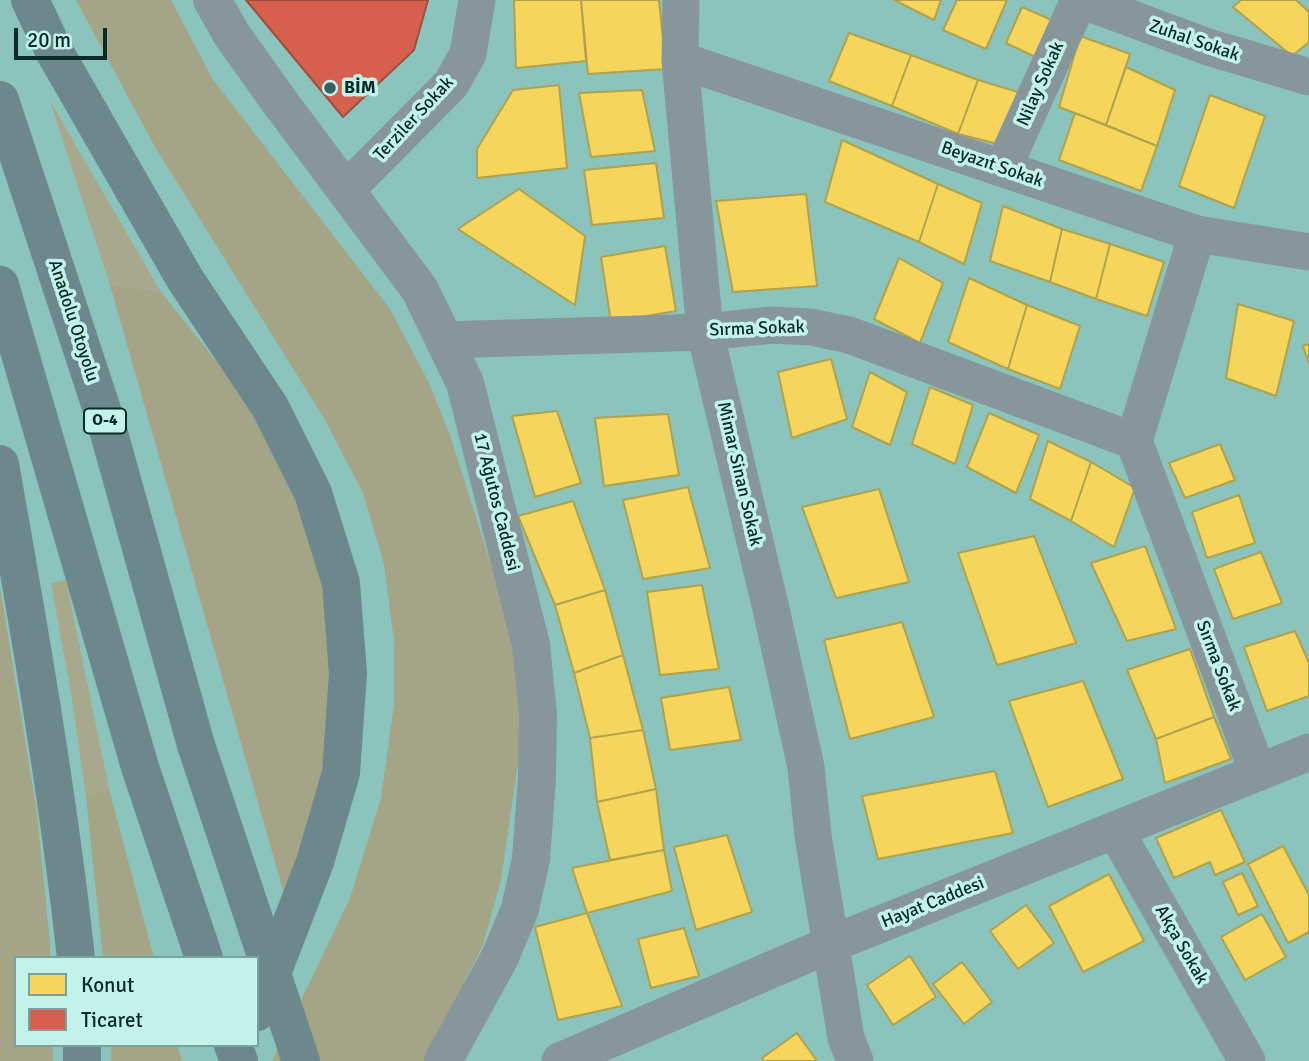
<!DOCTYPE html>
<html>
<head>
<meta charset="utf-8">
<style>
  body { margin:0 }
  #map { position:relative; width:1309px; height:1061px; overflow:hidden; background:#8bc4bc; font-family:Signika,sans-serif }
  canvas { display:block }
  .legend { position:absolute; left:14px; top:956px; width:245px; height:91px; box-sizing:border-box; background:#c3f2ea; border:2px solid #78a29c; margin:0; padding:9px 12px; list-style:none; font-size:21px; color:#082b27 }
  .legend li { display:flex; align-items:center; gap:14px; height:35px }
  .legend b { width:35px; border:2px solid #78a29c }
  .scale { position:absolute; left:14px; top:28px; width:93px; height:32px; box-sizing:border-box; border:4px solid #082b27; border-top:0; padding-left:9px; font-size:21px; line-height:24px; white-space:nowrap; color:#082b27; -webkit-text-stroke:5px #c3f2ea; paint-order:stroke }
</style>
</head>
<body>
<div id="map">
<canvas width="1309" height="1061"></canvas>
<ul class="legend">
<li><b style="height:19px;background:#f6d55c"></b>Konut</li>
<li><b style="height:19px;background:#d6604d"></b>Ticaret</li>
</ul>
<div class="scale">20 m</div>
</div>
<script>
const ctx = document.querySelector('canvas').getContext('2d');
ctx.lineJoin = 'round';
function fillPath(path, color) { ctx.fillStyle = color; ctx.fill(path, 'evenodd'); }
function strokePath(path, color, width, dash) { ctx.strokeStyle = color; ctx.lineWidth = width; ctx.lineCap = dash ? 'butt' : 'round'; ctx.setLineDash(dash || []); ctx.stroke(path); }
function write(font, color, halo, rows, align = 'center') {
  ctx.font = font + ' Signika,sans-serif'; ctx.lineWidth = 7; ctx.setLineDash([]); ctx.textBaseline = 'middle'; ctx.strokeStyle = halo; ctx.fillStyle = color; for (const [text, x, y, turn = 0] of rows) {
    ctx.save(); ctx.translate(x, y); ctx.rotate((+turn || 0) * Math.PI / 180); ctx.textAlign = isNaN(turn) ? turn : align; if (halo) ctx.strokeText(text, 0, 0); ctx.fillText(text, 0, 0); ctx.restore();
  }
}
fillPath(new Path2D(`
  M 50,101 L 161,292 L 110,285 Z
  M 66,580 L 109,789 L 86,797 L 72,699 L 51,583 Z`), '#a8a88c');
fillPath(new Path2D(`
  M 76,0 L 171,0 L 212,78 L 390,309 L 429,383 L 450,435 L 514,638 L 523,728 L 501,880 L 483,945 L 424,1061 L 272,1061 L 350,898 L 381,798 L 394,705 L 394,641 L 384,564 L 363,493 L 325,420 L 155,147 Z
  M 110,285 L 161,292 L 269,427 L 321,572 L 335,727 L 285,897 Z
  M 0,587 L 37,813 L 50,944 L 50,958 L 16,958 L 16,1045 L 53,1045 L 53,1061 L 0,1061 Z
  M 109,789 L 154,958 L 103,958 L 86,797 Z
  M 111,1045 L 177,1045 L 182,1061 L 111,1061 Z`), '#a4a486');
const homes = new Path2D(`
  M 514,0 L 581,0 L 586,61 L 516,68 Z
  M 581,0 L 659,0 L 666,69 L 588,74 Z
  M 894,0 L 941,0 L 934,20 Z
  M 957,0 L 1007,0 L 986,49 L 943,30 Z
  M 1241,0 L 1296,0 L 1309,12 L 1309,42 L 1292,56 L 1233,7 Z
  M 1022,7 L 1063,25 L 1046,62 L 1006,43 Z
  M 849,33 L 911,55 L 892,106 L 829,81 Z
  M 1080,36 L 1130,54 L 1106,125 L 1059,107 Z
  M 911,55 L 978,80 L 958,134 L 892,106 Z
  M 1126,67 L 1175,90 L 1157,146 L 1106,125 Z
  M 978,80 L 1018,92 L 998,144 L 958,134 Z
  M 559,85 L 567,168 L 477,178 L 477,149 L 513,90 Z
  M 642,90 L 655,151 L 591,157 L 579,93 Z
  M 1210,95 L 1265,116 L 1234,208 L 1179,186 Z
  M 1075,113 L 1157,146 L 1141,191 L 1059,160 Z
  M 842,140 L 938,184 L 919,242 L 825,202 Z
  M 656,163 L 664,218 L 592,225 L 584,170 Z
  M 938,184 L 982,203 L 964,264 L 919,242 Z
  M 519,189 L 585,236 L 575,305 L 458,229 Z
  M 806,194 L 817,286 L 733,292 L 716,201 Z
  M 1003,206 L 1062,229 L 1050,282 L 990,261 Z
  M 1062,229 L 1110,244 L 1096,299 L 1050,282 Z
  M 1110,244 L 1164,262 L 1147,316 L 1096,299 Z
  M 665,246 L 676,311 L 611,322 L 601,257 Z
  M 899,258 L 943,283 L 920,343 L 874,319 Z
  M 969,278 L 1027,305 L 1008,369 L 948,342 Z
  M 1238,304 L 1294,321 L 1276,396 L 1226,378 Z
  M 1027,305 L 1080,326 L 1060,389 L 1008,369 Z
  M 1309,344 L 1309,363 L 1303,346 Z
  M 831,359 L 847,419 L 792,438 L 778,372 Z
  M 870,372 L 907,392 L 890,445 L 852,427 Z
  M 930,387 L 973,405 L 955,464 L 912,444 Z
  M 557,411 L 581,483 L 535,497 L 512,416 Z
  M 989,413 L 1039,435 L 1016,493 L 967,467 Z
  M 668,414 L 679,475 L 604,486 L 595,418 Z
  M 1048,441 L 1091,462 L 1071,521 L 1030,499 Z
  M 1220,444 L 1235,480 L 1185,498 L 1169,463 Z
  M 1091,462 L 1135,488 L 1114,547 L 1071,521 Z
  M 688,487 L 710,568 L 643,579 L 623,500 Z
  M 879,489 L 909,582 L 836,598 L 802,507 Z
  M 1239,495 L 1255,543 L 1207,558 L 1192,512 Z
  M 573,501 L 605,590 L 555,605 L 518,516 Z
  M 1034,536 L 1076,643 L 997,665 L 958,553 Z
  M 1145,546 L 1176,629 L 1127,641 L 1091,563 Z
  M 1261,552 L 1282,603 L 1233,619 L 1214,569 Z
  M 702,585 L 719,669 L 660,675 L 647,592 Z
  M 605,590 L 623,655 L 574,673 L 555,605 Z
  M 902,622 L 934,717 L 850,739 L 824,640 Z
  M 1295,631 L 1309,663 L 1309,696 L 1267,711 L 1244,647 Z
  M 1190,649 L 1214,717 L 1156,739 L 1127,670 Z
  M 623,655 L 643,730 L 590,738 L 574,673 Z
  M 1083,681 L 1123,779 L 1048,807 L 1009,701 Z
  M 729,687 L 741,740 L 670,750 L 661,698 Z
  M 1214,717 L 1231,759 L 1165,783 L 1156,739 Z
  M 643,730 L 656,789 L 597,802 L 590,738 Z
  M 995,771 L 1013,833 L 878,859 L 862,796 Z
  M 656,789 L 664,850 L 610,860 L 597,802 Z
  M 1221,810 L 1245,862 L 1215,875 L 1210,862 L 1174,878 L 1156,838 Z
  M 727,835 L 752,912 L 696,930 L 674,847 Z
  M 1283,846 L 1309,895 L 1309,932 L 1288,943 L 1248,864 Z
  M 664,850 L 672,891 L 587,913 L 572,868 Z
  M 1242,873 L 1258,906 L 1238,915 L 1223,882 Z
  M 1109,874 L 1144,941 L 1083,972 L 1049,906 Z
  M 1026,905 L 1054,943 L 1018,969 L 990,931 Z
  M 587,913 L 622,1006 L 558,1020 L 535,927 Z
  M 1262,914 L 1286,957 L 1245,980 L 1221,937 Z
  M 684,928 L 699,976 L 651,988 L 638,939 Z
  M 910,956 L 936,997 L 893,1025 L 867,985 Z
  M 962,962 L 992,1002 L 964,1024 L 933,984 Z
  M 797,1033 L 817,1061 L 764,1061 L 762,1058 Z`);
fillPath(homes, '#f6d55c');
strokePath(homes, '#afa24c', 2);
const shops = new Path2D(`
  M 246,0 L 428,0 L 414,50 L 343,117 Z`);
fillPath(shops, '#d6604d');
strokePath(shops, '#985042', 2);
strokePath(new Path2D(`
  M 681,0 L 680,60 L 705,332 L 771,609 L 806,767 L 813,836 L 846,1038 L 855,1061
  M 1081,0 L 1208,47 L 1309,77
  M 680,60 L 1197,234 L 1309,252
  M 1003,168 L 1079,0
  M 346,190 L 451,84 L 468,54 L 477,0
  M 1197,234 L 1134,441 L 1258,773
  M 444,340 L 705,332 L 772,325 L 811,327 L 849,335 L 1134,441
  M 1115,830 L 1247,1061
  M 560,1061 L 831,944 L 1309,752`), '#86969b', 37);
strokePath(new Path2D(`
  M 212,0 L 232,35 L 279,101 L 420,290 L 465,383 L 531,645 L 538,714 L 537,777 L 531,859 L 520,909 L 500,957 L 443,1061`), '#86969b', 38);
strokePath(new Path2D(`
  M 30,0 L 54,51 L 185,279 L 270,407 L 313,493 L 341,583 L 348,673 L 341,773 L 315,862 L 257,1012
  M 0,100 L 105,419 L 196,745
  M 0,285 L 140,767 L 204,958
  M 0,464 C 29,628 58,792 76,958
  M 82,1045 L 82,1061`), '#6c888d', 38);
strokePath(new Path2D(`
  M 196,745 L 301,1061
  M 233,1045 L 239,1061`), '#6c888d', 38);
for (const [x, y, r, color] of [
  [330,88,7,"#36615b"]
]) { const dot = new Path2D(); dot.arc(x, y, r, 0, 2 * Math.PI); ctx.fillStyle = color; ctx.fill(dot); strokePath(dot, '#c3f2ea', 2.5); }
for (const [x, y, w] of [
  [105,421,42]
]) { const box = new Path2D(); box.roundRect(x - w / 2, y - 12.5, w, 25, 5); ctx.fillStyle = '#c3f2ea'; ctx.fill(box); strokePath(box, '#082b27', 2); }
write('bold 16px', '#082b27', null, [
  ["O-4",105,421]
]);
write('18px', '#082b27', '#c3f2ea', [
  ["Zuhal Sokak",1194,41,19],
  ["Nilay Sokak",1041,84,-66],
  ["Terziler Sokak",414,119,-47],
  ["Beyazıt Sokak",992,165,19],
  ["Anadolu Otoyolu",73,321,72],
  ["Sırma Sokak",757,329,-2],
  ["Mimar Sinan Sokak",739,474,77],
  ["17 Ağutos Caddesi",496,502,76],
  ["Sırma Sokak",1218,666,69],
  ["Hayat Caddesi",933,903,-22],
  ["Akça Sokak",1181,945,60]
]);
write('bold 18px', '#082b27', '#c3f2ea', [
  ["BİM",344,88]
], 'left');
</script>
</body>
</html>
